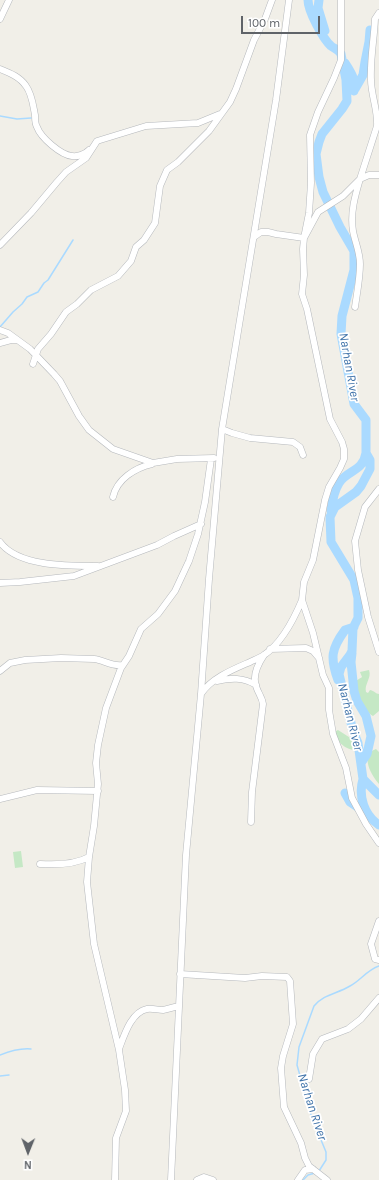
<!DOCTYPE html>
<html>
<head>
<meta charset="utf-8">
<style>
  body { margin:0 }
  #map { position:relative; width:379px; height:1180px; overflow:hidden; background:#f1efe8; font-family:Karla,sans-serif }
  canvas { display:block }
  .north { position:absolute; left:8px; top:1132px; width:40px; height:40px; -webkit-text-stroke:3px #fff; paint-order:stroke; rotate:181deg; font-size:11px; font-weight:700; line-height:16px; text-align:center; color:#5f6368 }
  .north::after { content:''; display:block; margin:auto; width:14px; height:18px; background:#5f6368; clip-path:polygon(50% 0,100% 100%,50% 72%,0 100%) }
  .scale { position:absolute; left:241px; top:16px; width:79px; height:18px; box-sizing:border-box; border:2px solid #5f6368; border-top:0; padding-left:5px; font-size:12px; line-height:14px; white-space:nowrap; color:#5f6368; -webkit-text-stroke:3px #fff; paint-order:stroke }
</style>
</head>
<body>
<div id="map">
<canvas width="379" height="1180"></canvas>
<div class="north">N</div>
<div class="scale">100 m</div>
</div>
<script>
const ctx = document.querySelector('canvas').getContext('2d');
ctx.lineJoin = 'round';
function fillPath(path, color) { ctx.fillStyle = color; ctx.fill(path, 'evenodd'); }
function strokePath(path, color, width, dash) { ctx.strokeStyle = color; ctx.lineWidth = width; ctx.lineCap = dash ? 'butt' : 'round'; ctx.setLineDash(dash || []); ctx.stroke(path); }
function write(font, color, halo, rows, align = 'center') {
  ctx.font = font + ' Karla,sans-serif'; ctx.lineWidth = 3.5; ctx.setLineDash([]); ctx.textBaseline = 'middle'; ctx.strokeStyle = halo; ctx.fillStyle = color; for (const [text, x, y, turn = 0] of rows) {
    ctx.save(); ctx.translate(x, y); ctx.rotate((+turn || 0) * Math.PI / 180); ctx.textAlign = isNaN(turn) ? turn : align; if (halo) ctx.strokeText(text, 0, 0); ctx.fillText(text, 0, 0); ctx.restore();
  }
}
fillPath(new Path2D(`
  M 369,670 C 372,678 364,684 366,692 L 368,693 L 370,690 C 373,690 376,694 379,694 L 379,711 L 373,716 C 365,712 352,693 355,683 C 355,680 360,679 362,677 L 360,672 Z
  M 338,730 L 352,739 L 355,747 L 354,750 C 345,749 335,741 336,731 Z
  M 376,749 L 379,752 L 379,784 C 372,776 359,755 376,749 Z
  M 21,851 L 23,867 L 15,868 L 13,852 Z`), '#c5e8c5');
strokePath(new Path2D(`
  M 0,116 L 17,119 L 31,118
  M 0,327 L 13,312 L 22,304 L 27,297 L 38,292 L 44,283 L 48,280 L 73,240
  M 0,1055 C 10,1051 20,1048 31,1049
  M 0,1076 L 9,1075
  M 319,1171 L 326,1160 L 326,1152 L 312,1118 L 297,1065 L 299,1047 L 314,1006 C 324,994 337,994 350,986 C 360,981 367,970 379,966
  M 303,1180 L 308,1175 L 315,1173`), '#aadaff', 1.5);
strokePath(new Path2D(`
  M 308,0 C 308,11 323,39 331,46 C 335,49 339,50 341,54 L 346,80 L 347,101 L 342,109 L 322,134 L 319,142 L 316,154 L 319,177 L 323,192 L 340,227 L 354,251 L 354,270 L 342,316 L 341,334 L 354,404 L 366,420 L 366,453 L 370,460 L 370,469 L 361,486 L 356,492 L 335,507 L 330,517 L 331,542 L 354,580 L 358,598 L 358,618 L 353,628 L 352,651 L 350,655 L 341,667 L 339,674 L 353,731 L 358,743 L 363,779 L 379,795
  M 319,0 L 318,8 L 325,31
  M 345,63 C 351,72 356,80 354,91
  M 355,89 L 363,75 L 365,62 L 369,42 L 370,30
  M 331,511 C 332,502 334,491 339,483 C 347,470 363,472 366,453
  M 352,653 L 351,662 L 354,691 L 357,701 L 366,716 L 371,736 L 367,754 L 361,763
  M 338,680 C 330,658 331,649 345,630 L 354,627
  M 363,779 C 358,796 364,815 379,825
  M 345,793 L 350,802 L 362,810`), '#aadaff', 9);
const street = new Path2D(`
  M 379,13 L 375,19 C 374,40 370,59 371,80 C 371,95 378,110 377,126 L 360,179 L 343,196 L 318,212 L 304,238 L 303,249 L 304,275 L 302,294 L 307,309 L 330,419 L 342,442 L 344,449 L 344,459 L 340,468 L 329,487 L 325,500 L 313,560 L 304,582 L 302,600 L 313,633 L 323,675 L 329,688 L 329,710 L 333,734 L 346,768 L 352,798 L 366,824 L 379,843
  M 0,19 L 9,0
  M 0,69 C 10,73 20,77 26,86 C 32,94 33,105 35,115 C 35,119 35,124 37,127 C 41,138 61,155 72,156 C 78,157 85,154 89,150
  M 254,237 L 261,232 L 268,232 L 276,234 L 304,238 L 309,213 L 311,183 L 310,135 L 318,112 L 334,78 L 341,60 L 341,0
  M 0,245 L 31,213 L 57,182 L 66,172 L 86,158 L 97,141 L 146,126 L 198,123 L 220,114
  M 355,307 C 357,293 360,278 360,264 C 360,252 355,242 353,231 C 350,213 355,196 360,179 L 369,175 L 379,175
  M 0,330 L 8,333 L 30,349 L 54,374 L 60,381 L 79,416 L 89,430 L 113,449 L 153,463 L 177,459 L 214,458
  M 0,343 L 11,340 L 17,340
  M 33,364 L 38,349 L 51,334 L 66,312 L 77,304 L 91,290 L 118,276 L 131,261 L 136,247 L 144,240 L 155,223 L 160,186 L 167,170 L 178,162 L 209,131 L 230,102 L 236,89 L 254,40 L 265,19 L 272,0
  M 222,429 L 232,433 L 250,438 L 293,442 L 300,447 L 303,455
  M 379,489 L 365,507 L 355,541 L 358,570 L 368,617 L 379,652
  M 113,497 C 117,479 135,468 152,464
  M 0,542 C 18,567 70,566 98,566
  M 0,583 L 20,582 L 74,576 L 157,545 L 174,536 L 201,524
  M 270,649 L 306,648 L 313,651 L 319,658
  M 0,671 L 10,663 L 25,660 L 61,658 L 94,659 C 104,660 112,667 123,665
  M 217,681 C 231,678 243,677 256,685
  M 201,694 C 211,678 234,669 250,662 C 254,660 260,658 264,655 C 282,643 294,619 302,600
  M 0,799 L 37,790 L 98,791
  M 251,822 L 252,792 L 263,704 C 262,697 258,693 256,686 C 252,675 258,664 264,655
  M 40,864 C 56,865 74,865 89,857
  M 379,921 L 371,944 L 375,959 L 379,960
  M 180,974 L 245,978 L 262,976 L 287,977 L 290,981 L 293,1024 L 283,1056 L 281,1068 L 284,1107 L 301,1143 L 305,1158 L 309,1166 L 327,1180
  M 119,1049 C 124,1036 131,1012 147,1009 C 152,1008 158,1010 163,1010 C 168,1009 174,1007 179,1006
  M 309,1079 L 313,1054 L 322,1039 L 348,1029 L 361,1019 L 379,998
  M 115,1180 L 116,1138 L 126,1111 L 125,1090 L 119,1050 L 94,944 L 87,882 L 89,857 L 94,826 L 98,784 L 96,763 L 98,745 L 106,708 L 121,668 L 129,656 L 141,629 L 158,614 L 175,591 L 189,561 L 198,534 L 205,502 L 211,459
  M 171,1180 L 186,855 L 201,694 L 209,579 L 222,429 L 276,100 L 289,0
  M 197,1180 L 204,1177 L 213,1180
  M 298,1180 L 305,1170 L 313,1169`);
strokePath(street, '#b5b8bc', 7);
strokePath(street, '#fff', 6);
write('italic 13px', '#4174aa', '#fff', [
  ["Narhan River",349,367,80],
  ["Narhan River",350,717,76],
  ["Narhan River",312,1107,72]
]);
</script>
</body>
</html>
